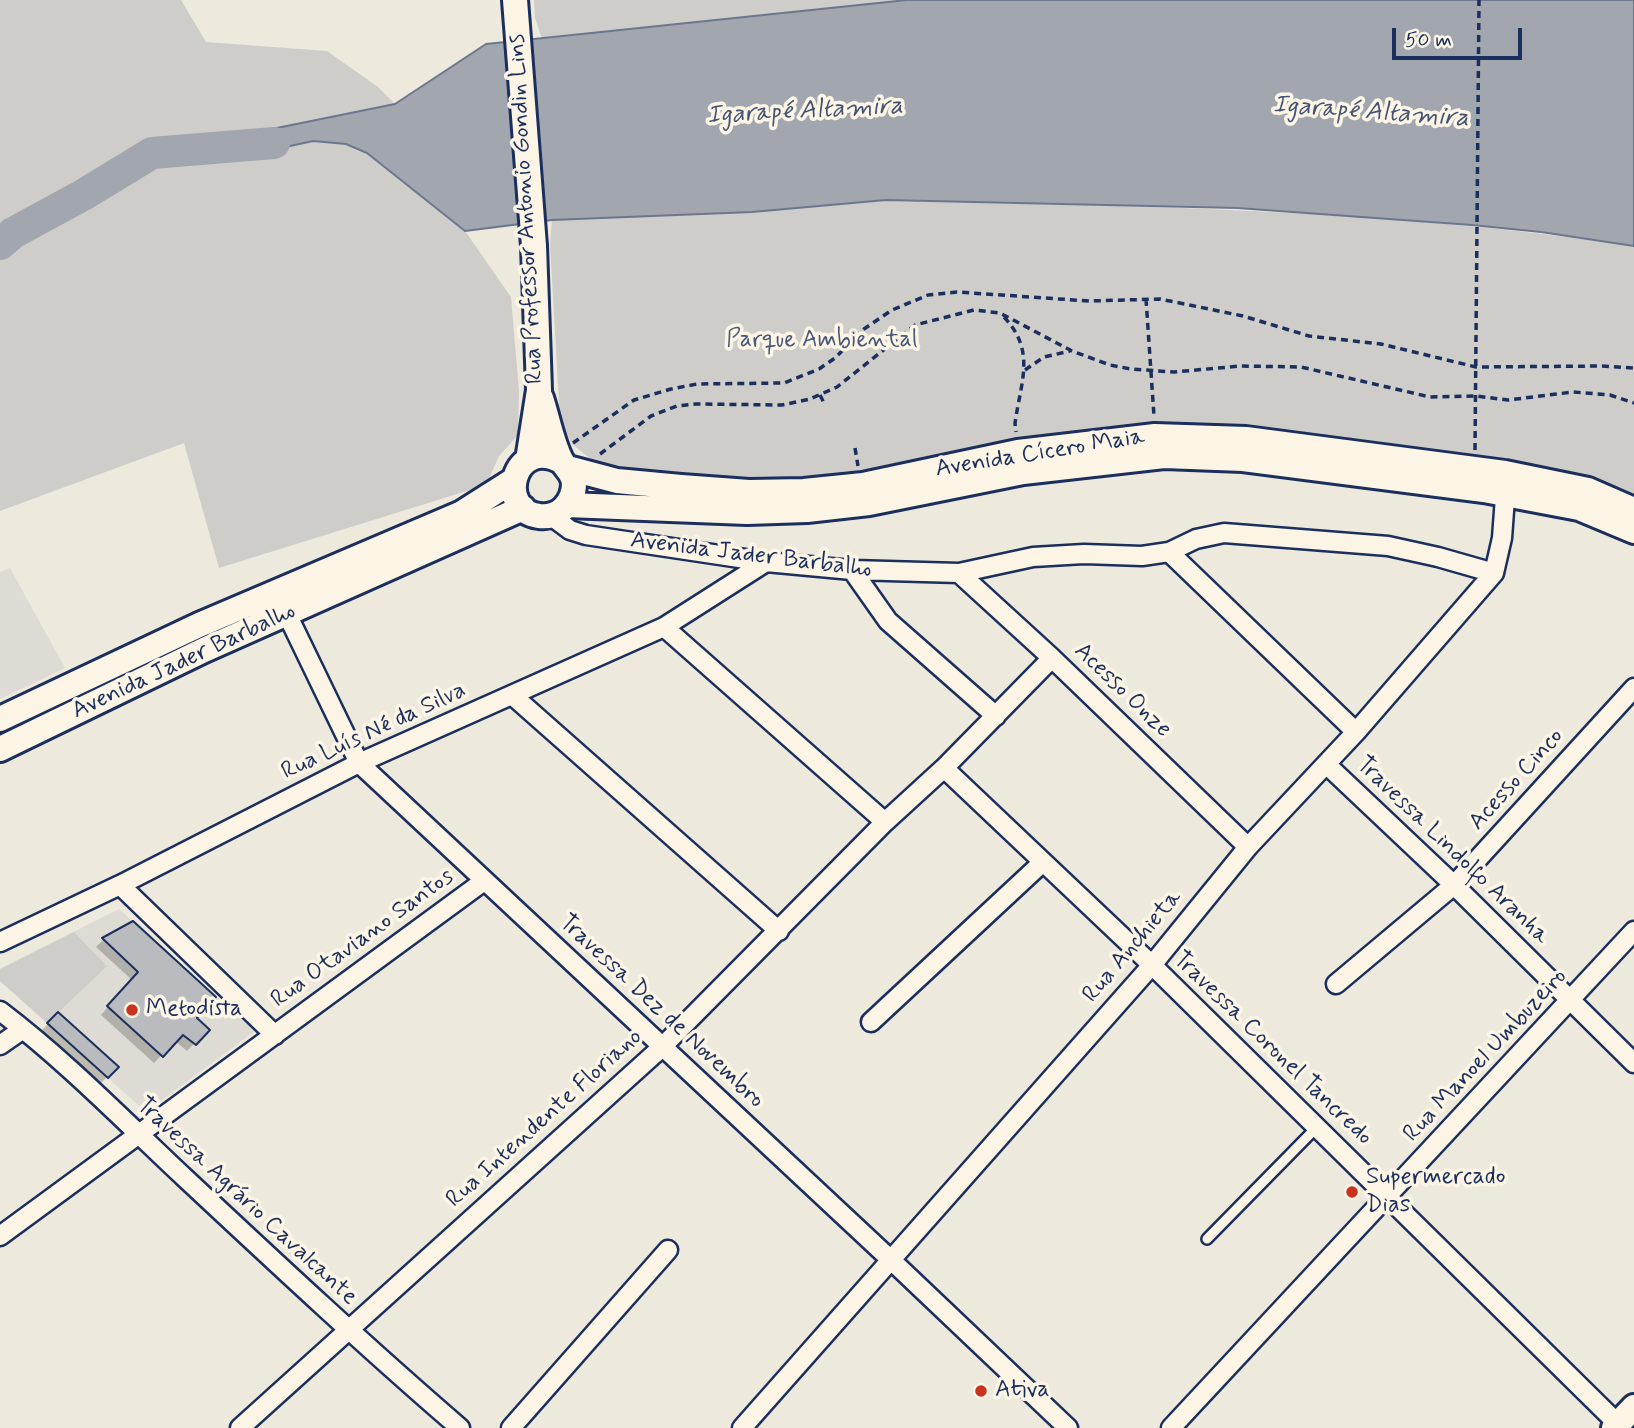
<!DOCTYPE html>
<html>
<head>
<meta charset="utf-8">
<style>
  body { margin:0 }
  #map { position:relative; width:1634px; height:1428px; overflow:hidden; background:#eee9dd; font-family:Mynerve,sans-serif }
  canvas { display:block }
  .scale { position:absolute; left:1392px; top:28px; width:130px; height:32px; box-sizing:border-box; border:4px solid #1b2f5e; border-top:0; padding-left:9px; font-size:21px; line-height:24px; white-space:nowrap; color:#1b2f5e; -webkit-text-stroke:5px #fcf5e5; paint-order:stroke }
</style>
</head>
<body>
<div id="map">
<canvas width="1634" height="1428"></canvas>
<div class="scale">50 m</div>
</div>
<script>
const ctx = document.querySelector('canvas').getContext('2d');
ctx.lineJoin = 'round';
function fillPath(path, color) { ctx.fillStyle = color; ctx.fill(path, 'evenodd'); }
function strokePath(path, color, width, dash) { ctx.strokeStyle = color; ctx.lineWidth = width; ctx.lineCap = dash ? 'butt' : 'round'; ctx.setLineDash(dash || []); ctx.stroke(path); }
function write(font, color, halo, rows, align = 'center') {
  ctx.font = font + ' Mynerve,sans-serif'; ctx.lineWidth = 7; ctx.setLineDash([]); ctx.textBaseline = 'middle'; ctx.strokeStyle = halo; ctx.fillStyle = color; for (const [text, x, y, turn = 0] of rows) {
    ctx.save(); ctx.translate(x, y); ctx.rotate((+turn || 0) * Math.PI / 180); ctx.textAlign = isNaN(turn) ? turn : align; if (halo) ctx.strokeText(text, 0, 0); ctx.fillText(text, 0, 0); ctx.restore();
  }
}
fillPath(new Path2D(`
  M 10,568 L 65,668 L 0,699 L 0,572 Z
  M 119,909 L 255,1031 L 146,1112 L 0,981 L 0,969 Z`), '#dedbd4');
fillPath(new Path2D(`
  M 0,0 L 181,0 L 206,42 L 327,51 L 378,87 L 395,104 L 262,131 L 234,146 L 258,153 L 313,141 L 346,144 L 367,153 L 465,231 L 511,297 L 519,391 L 518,435 L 499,456 L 486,485 L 219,568 L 184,443 L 0,511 Z
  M 534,0 L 907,0 L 542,39 L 535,18 Z
  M 886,200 C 1136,206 1386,209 1634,246 L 1634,497 L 1599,482 L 1517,462 L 1475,459 L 1248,427 L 1155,425 L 1017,439 L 859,473 L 750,483 L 621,472 L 592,460 L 572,444 L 560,420 L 550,244 L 552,220 L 752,212 Z
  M 74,932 L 107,966 L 47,1023 L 0,981 L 0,969 Z`), '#cfcdca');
const water = new Path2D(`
  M 907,0 L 1634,0 L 1634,246 L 1541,232 L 1472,225 L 1237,208 L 886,200 L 752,212 L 552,220 L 465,231 L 367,153 L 346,144 L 313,141 L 258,153 L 233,146 L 262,131 L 395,104 L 486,44 Z`);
fillPath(water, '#a2a7af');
strokePath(water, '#6c778f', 2);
fillPath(new Path2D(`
  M 133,923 L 194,1018 L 207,1030 L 187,1051 L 175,1041 L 154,1063 L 101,1015 L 132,980 L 96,947 L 103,940 Z
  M 58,1014 L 117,1067 L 100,1084 L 41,1031 Z`), '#0003');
strokePath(new Path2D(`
  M 0,244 L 13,233 L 83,195 L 152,153 L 274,143`), '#a2a7af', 32);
const building = new Path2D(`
  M 133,921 L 216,997 L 197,1018 L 210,1030 L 196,1045 L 183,1035 L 163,1057 L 107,1006 L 138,972 L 102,938 Z
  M 58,1012 L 119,1067 L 108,1078 L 47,1023 Z`);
fillPath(building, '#babbbe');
strokePath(building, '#1b2f5e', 2);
const lane = new Path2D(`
  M 1207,1239 L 1316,1128`);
const street = new Path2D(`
  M 550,515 L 570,530 L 586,535 L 766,562 L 852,570 L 959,573 L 1033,557 L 1084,554 L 1142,556 L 1169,552 L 1196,539 L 1224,533 L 1388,546 L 1438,557 L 1494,573
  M 1169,552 L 1356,732
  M 852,570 L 888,621 L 996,716
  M 959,573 L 1052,658 L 1248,847
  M 280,606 L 287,614 L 359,763 L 890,1259 L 1068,1428
  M 664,627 L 885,822
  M 512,695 L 779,931
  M 1326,764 L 1454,885 L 1634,1063
  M 944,768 L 1152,965 L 1622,1428
  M 120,885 L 275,1035
  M 0,942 L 120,885 L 359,763 L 664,627 L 766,562
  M 1336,984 L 1454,885 L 1634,688
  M 0,1011 C 66,1061 125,1122 185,1178 C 276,1263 366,1347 460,1428
  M 871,1022 L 1043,862
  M 0,1045 L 23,1029
  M 0,1236 L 484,881
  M 240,1428 L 661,1048 L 885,822 L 944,768 L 1052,658
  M 511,1428 L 668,1250
  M 742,1428 L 1152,965 L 1248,847 L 1356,732 L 1494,573 L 1502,538 L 1506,484
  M 1171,1428 L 1634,931`);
const secondary = new Path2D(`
  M 515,0 L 534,246 L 539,390 L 528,460
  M 541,398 C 547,416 552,443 561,460 C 566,469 573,472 574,483 C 574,493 571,501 564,508 C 558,514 549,517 539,516 C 495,510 513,436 561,461
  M 568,468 L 617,481 L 681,487 L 749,492 L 804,491 L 863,485 L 1018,452 L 1155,436 L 1246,439 L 1505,473 L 1588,490 L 1634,510
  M 567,505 L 747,512 L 807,510 L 869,503 L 1023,472 L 1164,456 L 1243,459 L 1484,490 L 1579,508 L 1634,531
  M 0,719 L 199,625 L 462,513 L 514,480
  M 0,749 L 204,650 L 523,508
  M 1614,1428 L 1634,1407`);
strokePath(lane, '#1b2f5e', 14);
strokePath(street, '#1b2f5e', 23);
strokePath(secondary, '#1b2f5e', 30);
strokePath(new Path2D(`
  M 1146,299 L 1154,416
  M 1004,317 C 1036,351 1021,381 1015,423 L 1016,432
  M 1025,370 L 1044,357 L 1070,351
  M 820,395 L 824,403
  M 573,443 L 634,400 L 671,389 L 697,384 L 784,383 L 819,369 L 835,358 L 864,329 L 892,310 L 928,295 L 957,292 L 1089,301 L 1160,299 L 1243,316 L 1309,336 L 1381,344 L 1476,367 L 1602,366 L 1634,368
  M 855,448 L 858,466
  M 1475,450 L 1479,0
  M 600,454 L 651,416 L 677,406 L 696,404 L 782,405 L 810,399 L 837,387 L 915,325 L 974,310 L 1000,313 L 1072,351 L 1110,365 L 1131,369 L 1174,372 L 1241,366 L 1301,367 L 1430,397 L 1476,396 L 1508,400 L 1573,392 L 1610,395 L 1634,403`), '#1b2f5e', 3.5, [7, 5]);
strokePath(lane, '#fcf5e5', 9);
strokePath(street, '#fcf5e5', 18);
strokePath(secondary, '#fcf5e5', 24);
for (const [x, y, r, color] of [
  [132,1010,7,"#c8321e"],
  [1352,1192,7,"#c8321e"],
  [981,1391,7,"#c8321e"]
]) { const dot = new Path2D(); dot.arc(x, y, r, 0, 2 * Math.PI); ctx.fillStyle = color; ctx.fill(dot); strokePath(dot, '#fcf5e5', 2.5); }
write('24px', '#1b2f5e', '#fcf5e5', [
  ["Rua Professor Antonio Gondin Lins",527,209,-93],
  ["Avenida Cícero Maia",1040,454,-9],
  ["Avenida Jader Barbalho",751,556,7],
  ["Avenida Jader Barbalho",184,662,-25],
  ["Acesso Onze",1122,691,44],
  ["Rua Luís Né da Silva",374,732,-25],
  ["Acesso Cinco",1517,780,-48],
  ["Travessa Lindolfo Aranha",1452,851,44],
  ["Rua Otaviano Santos",363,939,-36],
  ["Rua Anchieta",1133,947,-50],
  ["Travessa Dez de Novembro",661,1012,43],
  ["Travessa Coronel Tancredo",1272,1049,44],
  ["Rua Manoel Umbuzeiro",1486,1056,-47],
  ["Rua Intendente Floriano",545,1119,-42],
  ["Travessa Agrário Cavalcante",246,1202,43]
]);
write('24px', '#485679', '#fcf5e5', [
  ["Parque Ambiental",822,341]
]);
write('24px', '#1b2f5e', '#fcf5e5', [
  ["Metodista",146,1010],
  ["Supermercado",1366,1178],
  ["Dias",1366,1206],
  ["Ativa",995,1391]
], 'left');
write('italic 26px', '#445376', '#fcf5e5', [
  ["Igarapé Altamira",805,112,-3],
  ["Igarapé Altamira",1371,113,4]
]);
</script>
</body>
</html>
